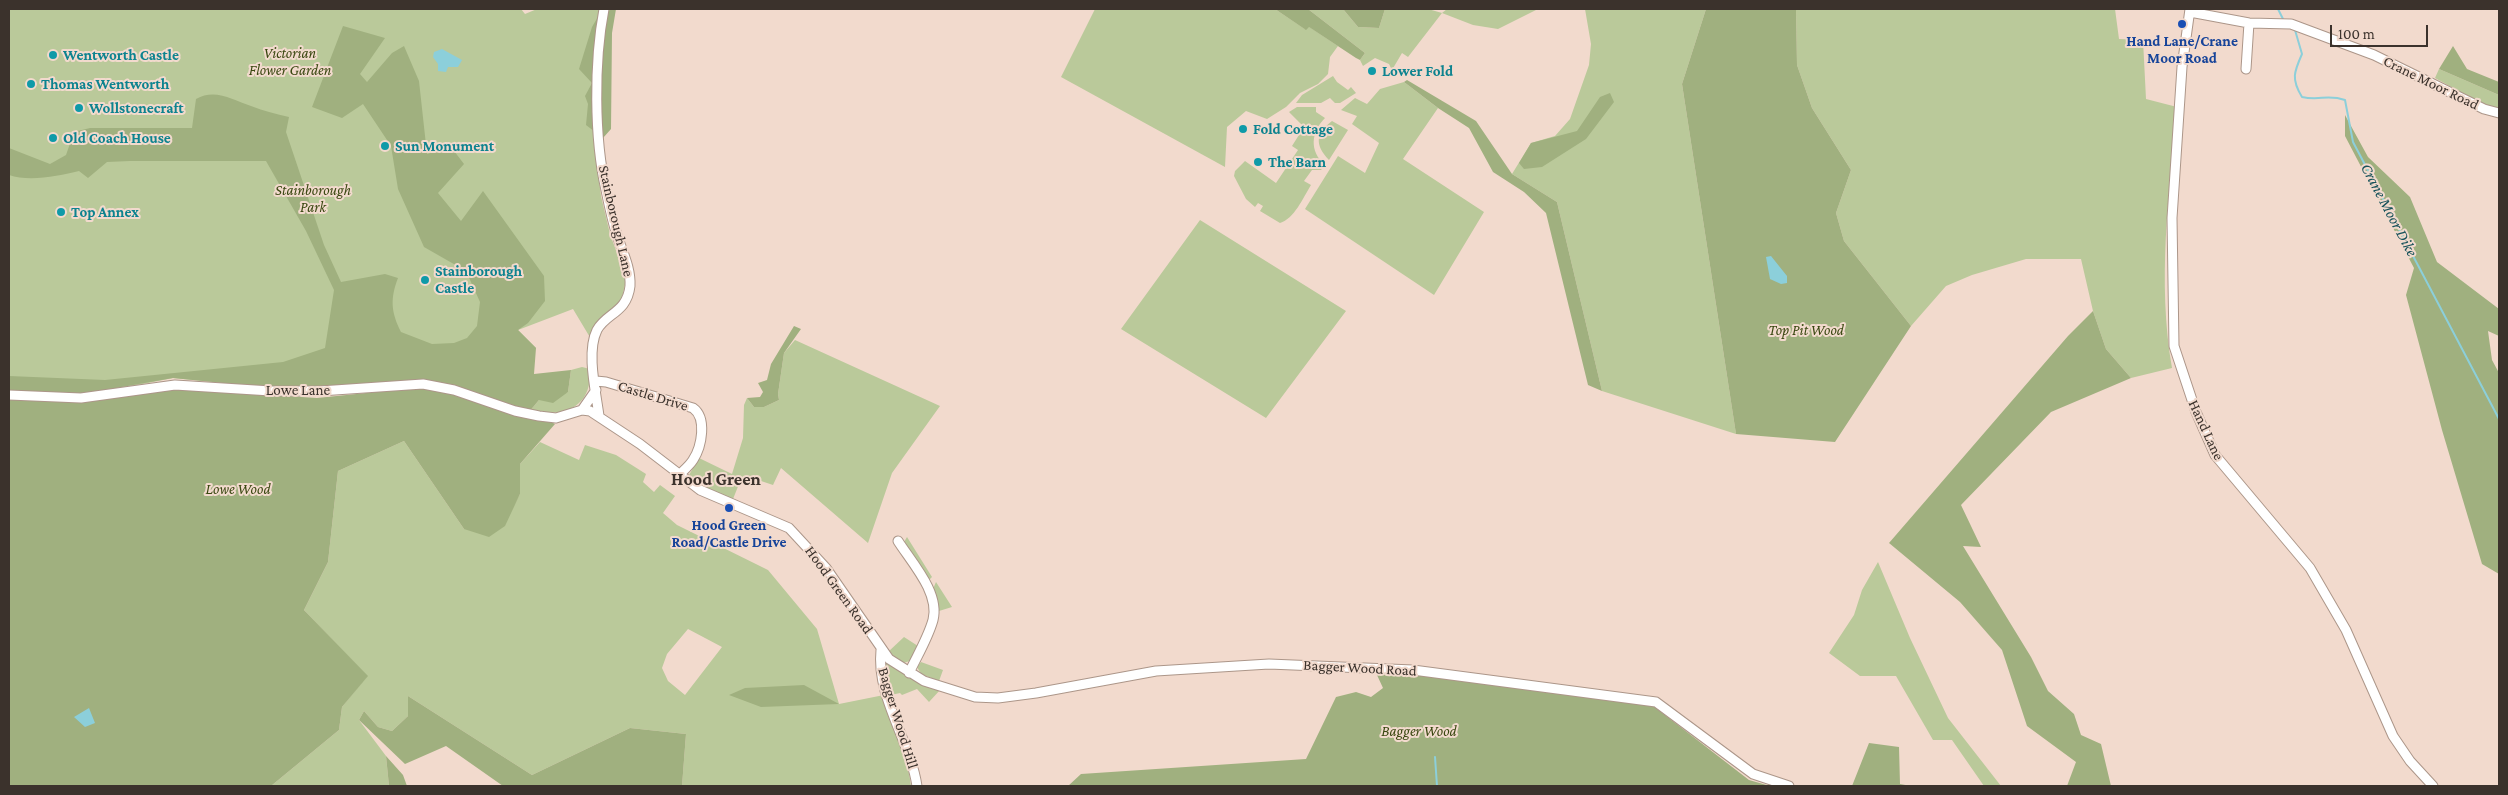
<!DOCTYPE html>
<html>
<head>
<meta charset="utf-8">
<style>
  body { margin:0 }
  #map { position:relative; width:2508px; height:795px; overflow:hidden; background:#f2dacd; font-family:"Crimson Pro",serif }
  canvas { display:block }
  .frame { position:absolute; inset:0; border:10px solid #3b322c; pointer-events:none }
  .scale { position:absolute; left:2330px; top:25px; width:98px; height:22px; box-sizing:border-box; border:2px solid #3b322c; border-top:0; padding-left:6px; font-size:15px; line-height:18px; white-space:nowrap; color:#3b322c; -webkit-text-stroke:4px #f2dacd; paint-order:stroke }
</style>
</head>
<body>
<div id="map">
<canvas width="2508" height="795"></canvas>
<div class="frame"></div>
<div class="scale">100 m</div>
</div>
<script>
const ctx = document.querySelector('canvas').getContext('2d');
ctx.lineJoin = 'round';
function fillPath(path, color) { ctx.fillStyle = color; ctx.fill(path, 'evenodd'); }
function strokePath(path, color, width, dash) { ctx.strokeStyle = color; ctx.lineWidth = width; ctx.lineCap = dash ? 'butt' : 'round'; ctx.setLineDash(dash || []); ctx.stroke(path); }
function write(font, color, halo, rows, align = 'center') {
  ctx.font = font + ' "Crimson Pro",serif'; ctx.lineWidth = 4; ctx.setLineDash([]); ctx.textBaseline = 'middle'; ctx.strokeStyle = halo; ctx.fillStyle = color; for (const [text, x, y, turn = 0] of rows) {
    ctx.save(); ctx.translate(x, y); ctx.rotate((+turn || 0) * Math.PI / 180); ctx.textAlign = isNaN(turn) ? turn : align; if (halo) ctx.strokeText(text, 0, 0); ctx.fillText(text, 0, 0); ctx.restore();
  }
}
fillPath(new Path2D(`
  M 9,9 L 521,9 L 525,14 L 537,9 L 600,9 L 592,83 L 593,129 L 601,196 L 610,234 L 625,275 L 625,285 L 622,298 L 614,309 L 594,326 L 591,339 L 573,309 L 518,330 L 536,348 L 476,394 L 424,379 L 320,388 L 253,386 L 173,378 L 123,388 L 9,391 Z
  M 1095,9 L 1275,9 L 1305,29 L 1308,26 L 1338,46 L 1330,57 L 1328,74 L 1318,84 L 1300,93 L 1286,107 L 1267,119 L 1246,111 L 1227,127 L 1225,167 L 1061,77 Z
  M 1308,9 L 1343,9 L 1358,27 L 1379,28 L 1385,9 L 1428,9 L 1442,13 L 1447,9 L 1538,9 L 1498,29 L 1473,25 L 1442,13 L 1408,57 L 1402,53 L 1392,70 L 1389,64 L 1375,58 L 1363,66 L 1360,60 L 1365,53 Z
  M 1585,9 L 1706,9 L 1682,84 L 1736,434 L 1602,391 L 1557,202 L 1512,174 L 1531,143 L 1555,136 L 1570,119 L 1589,65 L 1591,44 Z
  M 1796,9 L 2115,9 L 2119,39 L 2143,40 L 2146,99 L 2177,107 C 2169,193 2157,282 2172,368 L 2131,378 L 2106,349 L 2093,311 L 2081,259 L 2026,259 L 1972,275 L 1946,286 L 1911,326 L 1844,241 L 1836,213 L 1851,170 L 1812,108 L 1797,65 Z
  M 2439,69 L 2499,95 L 2499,108 L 2482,104 L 2435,78 Z
  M 1333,76 L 1337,82 L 1348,90 L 1351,87 L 1356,93 L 1340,103 L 1335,103 L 1330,98 L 1321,103 L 1296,103 L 1302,95 Z
  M 1404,82 L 1438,108 L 1403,159 L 1484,212 L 1434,295 L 1305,209 L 1338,156 L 1365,173 L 1379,143 L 1352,124 L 1357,116 L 1341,110 L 1355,98 L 1367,104 L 1380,89 Z
  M 1297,107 L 1316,107 L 1316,112 L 1325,118 C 1311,132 1309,151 1325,165 L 1321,170 L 1312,170 L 1304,181 L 1311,185 C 1303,198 1294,219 1280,223 L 1260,211 L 1263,206 L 1258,203 L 1255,207 L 1246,199 L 1234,176 L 1235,171 L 1245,161 L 1276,183 L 1298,150 L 1292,146 L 1304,127 L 1289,112 Z
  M 1332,121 L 1348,130 L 1329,160 C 1315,145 1315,134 1332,121 Z
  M 1200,220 L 1346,311 L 1266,418 L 1121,329 Z
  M 795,340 L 940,406 L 892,473 L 868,543 L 781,468 L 773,485 L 749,477 L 747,481 L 741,479 L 733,499 L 701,486 L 689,475 L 699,458 L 732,474 L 743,438 L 744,405 L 747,398 L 754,407 L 764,407 L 779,400 L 778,394 L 784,353 Z
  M 582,367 L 590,369 C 592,410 563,416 529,412 L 539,400 L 568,392 L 571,370 Z
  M 404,441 L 464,529 L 512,509 L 520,494 L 520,464 L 540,442 L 579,460 L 585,445 L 616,455 L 646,474 L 643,482 L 654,492 L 660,485 L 675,496 L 663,513 L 677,525 L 768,570 L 817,629 L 839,704 L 884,695 C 890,727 908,754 911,786 L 682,786 L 686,734 L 630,728 L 532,775 L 408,696 L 408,716 L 392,731 L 378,727 L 364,711 L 359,720 L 386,756 L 389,786 L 271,786 L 339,730 L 342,707 L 367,676 L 304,610 L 328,562 L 338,471 ZM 688,629 L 722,647 L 685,695 L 668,681 L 662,668 L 667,654 Z
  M 907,537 L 932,577 L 928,581 L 904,542 Z
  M 1878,562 L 1910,638 L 1948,718 L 2001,786 L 1984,786 L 1952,740 L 1933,740 L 1896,676 L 1860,676 L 1829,653 L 1854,615 L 1862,590 Z
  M 936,582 L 952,607 L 939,611 L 933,589 Z
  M 904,637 L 918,646 L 910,661 L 903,663 L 888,652 Z
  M 885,661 L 887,661 L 941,689 L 929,702 L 917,689 L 902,695 L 900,693 L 891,695 L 884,666 Z
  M 921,662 L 943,670 L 939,681 L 921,674 L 917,667 Z`), '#bac99a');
fillPath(new Path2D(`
  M 612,9 L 616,9 L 612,33 L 611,129 L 603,138 L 586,125 L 588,104 L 585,96 L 592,83 L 579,69 L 592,27 L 599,15 Z
  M 1275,9 L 1308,9 L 1365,53 L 1360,60 L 1356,58 L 1309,27 L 1306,30 Z
  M 1343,9 L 1385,9 L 1379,28 L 1358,27 Z
  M 1706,9 L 1796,9 L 1797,65 L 1812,108 L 1851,170 L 1836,213 L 1844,241 L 1911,326 L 1835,442 L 1736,434 L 1682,84 Z
  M 343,26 L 385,38 L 360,74 L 367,82 L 392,53 L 404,46 L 419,81 L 427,154 L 451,147 L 464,164 L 438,193 L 461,221 L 483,191 L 544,276 L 545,301 L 528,323 L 518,330 L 536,348 L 534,374 L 571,370 L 568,392 L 553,403 L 539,400 L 529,412 L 424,379 L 320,388 L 253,386 L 173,378 L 93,392 L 59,395 L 9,391 L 9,376 L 105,380 L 283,362 L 325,348 L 334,290 L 306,231 L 266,161 L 130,161 L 107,162 L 88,178 L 79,171 C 59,176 29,182 9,175 L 9,148 L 50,164 L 66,155 L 74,132 L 90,128 L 192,128 L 196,99 C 215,88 233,100 251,106 C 264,111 276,114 289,117 L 286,132 L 324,245 L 341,282 L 385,274 L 398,278 C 390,299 391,312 401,332 L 432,344 L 454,343 L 467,338 L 477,326 L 480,302 L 466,271 L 424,247 L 398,189 L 391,146 L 363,104 L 342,118 L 312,107 Z
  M 2453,46 L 2467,69 L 2499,82 L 2499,95 L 2439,69 Z
  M 1407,80 L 1476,121 L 1512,174 L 1557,202 L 1602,391 L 1588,385 L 1546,213 L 1524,192 L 1493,172 L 1469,128 L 1438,108 L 1404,82 Z
  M 1610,93 L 1614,102 L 1586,139 L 1542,167 L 1524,169 L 1519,163 L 1531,143 L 1577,131 L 1600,97 Z
  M 2345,115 L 2368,157 L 2410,197 L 2437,262 L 2499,309 L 2499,336 L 2488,331 L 2492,360 L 2499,373 L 2499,574 L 2482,564 L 2442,430 L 2406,295 L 2414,268 L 2345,136 Z
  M 2093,311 L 2106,349 L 2131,378 L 2051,412 L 1961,505 L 1981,547 L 1963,546 L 2031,657 L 2048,691 L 2074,714 L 2081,735 L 2101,744 L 2111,786 L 2067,786 L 2076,762 L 2027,726 L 2002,650 L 1960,602 L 1889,543 L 2068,336 Z
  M 794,326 L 801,329 L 784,353 L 778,394 L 779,400 L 764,407 L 754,407 L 747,398 L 760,397 L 763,392 L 758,383 L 767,380 L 771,364 Z
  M 415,388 L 448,392 L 520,417 L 549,421 L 555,424 L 520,464 L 520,494 L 505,526 L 489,537 L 464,529 L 404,441 L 338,471 L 328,562 L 304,610 L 368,676 L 342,707 L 339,730 L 271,786 L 9,786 L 9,398 L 179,389 L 317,398 Z
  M 1412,674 L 1652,705 L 1749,780 L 1770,786 L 1068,786 L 1081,774 L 1306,759 L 1336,697 L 1356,692 L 1371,697 L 1383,688 L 1377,675 Z
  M 804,685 L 839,704 L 761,707 L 729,695 L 745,688 Z
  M 408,696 L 532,775 L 630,728 L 686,734 L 682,786 L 503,786 L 446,746 L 405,764 L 359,720 L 364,711 L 378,727 L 392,731 L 408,716 Z
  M 1869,743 L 1899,747 L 1900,784 L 1911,786 L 1852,786 Z
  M 386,756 L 403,775 L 407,786 L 389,786 Z`), '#a0b07f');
fillPath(new Path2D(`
  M 442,49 L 462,60 L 458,67 L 448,67 L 446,72 L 438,71 L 438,64 L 433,57 L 434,52 Z
  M 1771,256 L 1787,276 L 1787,283 L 1781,284 L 1770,279 L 1766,257 Z
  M 89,708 L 95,723 L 85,727 L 74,717 Z`), '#8ccfda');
strokePath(new Path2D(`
  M 2278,9 L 2283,19
  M 2295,30 L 2302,54 C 2294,72 2291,79 2302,97 C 2320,101 2327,94 2345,100 L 2353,142 L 2499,419
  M 1435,757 L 1437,786`), '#8ccfda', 2);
const minor = new Path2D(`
  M 2190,9 L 2182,67 L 2172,218 L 2174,346 L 2196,412 L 2215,455 L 2310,568 L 2346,630 L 2393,736 L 2410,761 L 2433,786
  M 2190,12 L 2249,23 L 2291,24 L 2374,55 L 2484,109 L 2499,113
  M 2246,69 L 2249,23
  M 596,381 L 606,382 L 693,408 C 707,418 702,446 693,460 C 690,465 684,470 680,474
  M 9,395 L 81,398 L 175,385 L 271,391 L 320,391 L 423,384 L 454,390 L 515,411 L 539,416 L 556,418 L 582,410 L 590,411 L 640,444 L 700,490 L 789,528 L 826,568 L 889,659 L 924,681 L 975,697 L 998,698 L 1036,693 L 1156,671 L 1269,664 L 1413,670 L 1656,702 L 1753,774 L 1789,786
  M 582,410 L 596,390
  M 599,416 C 596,392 586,352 597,330 C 606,313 627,313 630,286 C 631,268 622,251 617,235 C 612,220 609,205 606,190 C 594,138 594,61 604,9
  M 898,541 C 912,563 940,593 933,620 C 928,638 917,656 909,673
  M 881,650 C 876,697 910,740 917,786`);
strokePath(minor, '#ac9689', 11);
strokePath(minor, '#fff', 9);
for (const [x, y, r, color] of [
  [2182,24,5,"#1a4fb4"],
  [53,55,5,"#0f9aa8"],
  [1372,71,5,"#0f9aa8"],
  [31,84,5,"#0f9aa8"],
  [79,108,5,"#0f9aa8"],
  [1243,129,5,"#0f9aa8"],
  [53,138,5,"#0f9aa8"],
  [385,146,5,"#0f9aa8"],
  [1258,162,5,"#0f9aa8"],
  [61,212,5,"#0f9aa8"],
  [425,280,5,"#0f9aa8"],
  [729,508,5,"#1a4fb4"]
]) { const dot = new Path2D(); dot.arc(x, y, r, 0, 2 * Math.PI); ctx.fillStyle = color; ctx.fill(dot); strokePath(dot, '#f2dacd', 2); }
write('bold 15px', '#164399', '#f2dacd', [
  ["Hand Lane/Crane",2182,41],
  ["Moor Road",2182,58],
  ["Hood Green",729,525],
  ["Road/Castle Drive",729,542]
]);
write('italic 15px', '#394710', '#f2dacd', [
  ["Victorian",290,53],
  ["Flower Garden",290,70],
  ["Stainborough",313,190],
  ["Park",313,207],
  ["Top Pit Wood",1806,330],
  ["Lowe Wood",238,489],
  ["Bagger Wood",1419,731]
]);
write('bold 15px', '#0d838f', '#f2dacd', [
  ["Wentworth Castle",63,55],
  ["Lower Fold",1382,71],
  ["Thomas Wentworth",41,84],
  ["Wollstonecraft",89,108],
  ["Fold Cottage",1253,129],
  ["Old Coach House",63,138],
  ["Sun Monument",395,146],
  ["The Barn",1268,162],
  ["Top Annex",71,212],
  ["Stainborough",435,271],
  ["Castle",435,288]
], 'left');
write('15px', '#3b322c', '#f2dacd', [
  ["Crane Moor Road",2431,83,26],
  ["Stainborough Lane",616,221,77],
  ["Lowe Lane",298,390],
  ["Castle Drive",653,396,17],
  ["Hand Lane",2206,430,65],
  ["Hood Green Road",839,590,54],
  ["Bagger Wood Road",1360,668,3],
  ["Bagger Wood Hill",898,718,73]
]);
write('italic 16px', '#18525a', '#f2dacd', [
  ["Crane Moor Dike",2389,210,62]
]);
write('bold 18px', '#3b322c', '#f2dacd', [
  ["Hood Green",716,479]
]);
</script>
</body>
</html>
